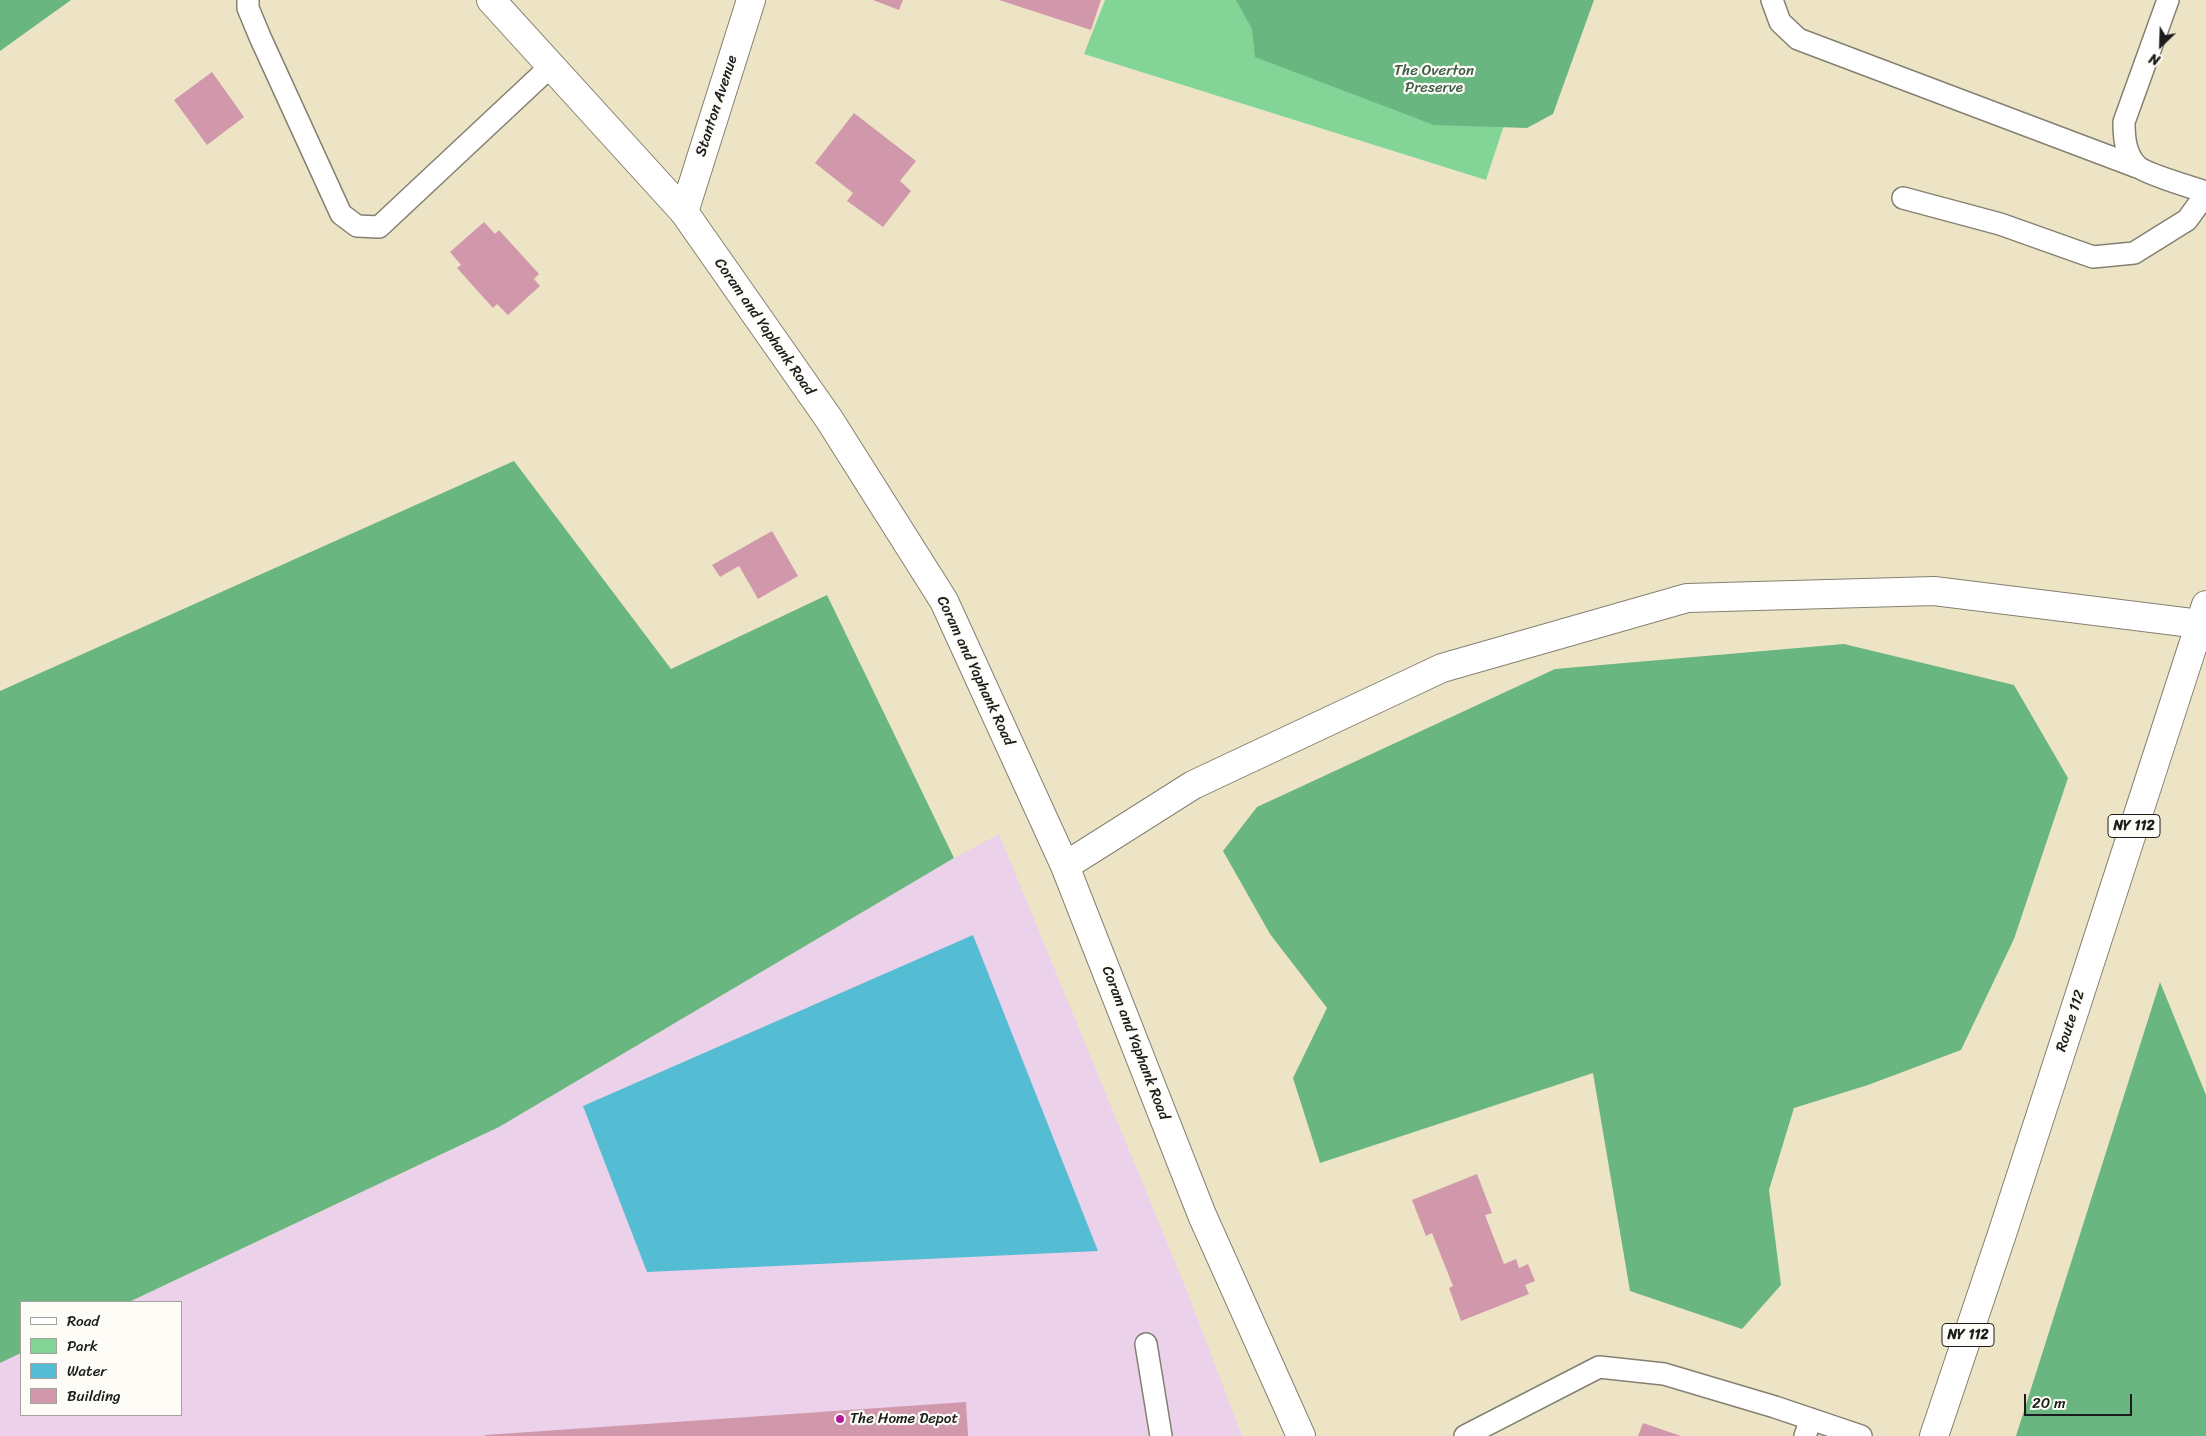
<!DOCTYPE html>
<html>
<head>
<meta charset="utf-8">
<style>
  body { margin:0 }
  #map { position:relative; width:2206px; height:1436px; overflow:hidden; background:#ede4c6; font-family:Sriracha,sans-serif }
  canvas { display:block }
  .legend { position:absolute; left:20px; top:1301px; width:162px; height:115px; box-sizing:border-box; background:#fdfcf7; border:1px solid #a3a29f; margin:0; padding:6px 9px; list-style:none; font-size:15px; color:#1c1c1c }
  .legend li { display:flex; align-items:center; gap:10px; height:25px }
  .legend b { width:25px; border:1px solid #a3a29f }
  .north { position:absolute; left:2136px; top:20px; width:50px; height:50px; -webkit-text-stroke:4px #fdfcf7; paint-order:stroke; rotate:204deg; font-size:14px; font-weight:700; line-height:20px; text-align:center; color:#1c1c1c }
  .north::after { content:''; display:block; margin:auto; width:18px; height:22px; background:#1c1c1c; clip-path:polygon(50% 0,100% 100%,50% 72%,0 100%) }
  .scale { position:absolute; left:2024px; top:1394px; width:108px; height:22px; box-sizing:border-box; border:2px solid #1c1c1c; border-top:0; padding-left:6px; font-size:15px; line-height:18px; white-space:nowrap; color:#1c1c1c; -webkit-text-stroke:4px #fdfcf7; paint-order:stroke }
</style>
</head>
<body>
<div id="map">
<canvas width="2206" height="1436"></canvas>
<ul class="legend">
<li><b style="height:6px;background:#fff"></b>Road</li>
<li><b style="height:14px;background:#83d597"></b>Park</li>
<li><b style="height:14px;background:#55bdd3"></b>Water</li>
<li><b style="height:14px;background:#d198ac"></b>Building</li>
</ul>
<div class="north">N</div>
<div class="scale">20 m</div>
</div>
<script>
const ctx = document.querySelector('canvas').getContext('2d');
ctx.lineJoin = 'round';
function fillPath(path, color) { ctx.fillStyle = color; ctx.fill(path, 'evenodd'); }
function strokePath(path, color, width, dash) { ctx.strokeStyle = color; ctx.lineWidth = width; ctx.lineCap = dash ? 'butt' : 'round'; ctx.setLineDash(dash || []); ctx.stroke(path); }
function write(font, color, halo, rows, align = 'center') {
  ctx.font = font + ' Sriracha,sans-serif'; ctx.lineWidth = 4.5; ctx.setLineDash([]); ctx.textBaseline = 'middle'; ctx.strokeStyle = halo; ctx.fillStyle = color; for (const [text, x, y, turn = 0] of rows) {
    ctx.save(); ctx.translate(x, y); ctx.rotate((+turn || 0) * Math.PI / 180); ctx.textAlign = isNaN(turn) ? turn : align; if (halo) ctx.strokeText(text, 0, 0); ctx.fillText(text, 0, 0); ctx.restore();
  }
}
fillPath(new Path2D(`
  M 999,834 L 1187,1291 L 1242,1436 L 0,1436 L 0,1363 L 21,1353 L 21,1415 L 181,1415 L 181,1302 L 129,1302 L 499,1127 L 954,858 Z`), '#ecd1ea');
fillPath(new Path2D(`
  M 1105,0 L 1545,0 L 1486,180 L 1084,54 Z`), '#83d597');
fillPath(new Path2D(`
  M 0,0 L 71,0 L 0,51 Z
  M 1236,0 L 1594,0 L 1553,114 L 1527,128 L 1434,125 L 1255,57 L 1252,29 Z
  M 514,461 L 671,669 L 827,595 L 954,858 L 499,1127 L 129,1302 L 21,1302 L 21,1353 L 0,1363 L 0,691 Z
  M 1844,644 L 2014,685 L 2068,778 L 2014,939 L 1961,1050 L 1868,1085 L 1794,1108 L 1769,1190 L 1781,1285 L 1742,1329 L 1630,1291 L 1593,1073 L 1320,1163 L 1293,1078 L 1327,1008 L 1270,934 L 1223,851 L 1257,807 L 1555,669 Z
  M 2160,982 L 2206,1095 L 2206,1436 L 2016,1436 Z`), '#6ab680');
fillPath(new Path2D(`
  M 973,935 L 1098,1251 L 647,1272 L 583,1106 Z`), '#55bdd3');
fillPath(new Path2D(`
  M 873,0 L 903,0 L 899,10 Z
  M 999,0 L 1101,0 L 1091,30 Z
  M 212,72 L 244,117 L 207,145 L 174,100 Z
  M 854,113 L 916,161 L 900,181 L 911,191 L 883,227 L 847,201 L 853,193 L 815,163 Z
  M 484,222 L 495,234 L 499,230 L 539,274 L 534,279 L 540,286 L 508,315 L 497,304 L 493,308 L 457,268 L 461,265 L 450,252 Z
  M 772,531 L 798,576 L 758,599 L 739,566 L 720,577 L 712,565 Z
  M 1477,1174 L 1492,1213 L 1485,1215 L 1504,1264 L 1516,1259 L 1519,1268 L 1528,1264 L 1535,1281 L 1525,1285 L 1529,1294 L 1461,1321 L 1449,1288 L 1453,1286 L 1432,1233 L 1426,1236 L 1412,1200 Z
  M 966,1402 L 968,1436 L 485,1436 L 485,1435 Z
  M 1643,1423 L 1681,1436 L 1638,1436 Z`), '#d198ac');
const lane = new Path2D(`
  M 248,0 L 248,8 L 260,37 L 341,214 L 357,226 L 379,227 L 551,66
  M 1772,0 L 1780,22 L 1798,39 L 2137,167
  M 2168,0 L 2124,122 C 2124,137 2125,154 2137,166 C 2144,173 2193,188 2206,192
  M 1903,198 L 2000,224 L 2093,257 L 2134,253 L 2187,220 L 2206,194
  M 1146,1344 L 1161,1436
  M 1465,1436 L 1599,1367 L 1664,1374 L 1775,1407 L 1861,1436
  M 1805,1436 L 1811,1419`);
const street = new Path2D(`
  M 684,212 L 751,0`);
const secondary = new Path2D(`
  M 491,0 L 684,212 L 829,419 L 944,601 L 1065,866 L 1202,1215 L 1301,1436
  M 1065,866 L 1193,785 L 1442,668 L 1687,598 L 1934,591 L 2200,624`);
const primary = new Path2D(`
  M 1934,1436 L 2002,1234 L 2206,605`);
strokePath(lane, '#848071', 24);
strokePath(street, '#848071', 30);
strokePath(secondary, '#848071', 30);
strokePath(primary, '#848071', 30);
strokePath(lane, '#fff', 21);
strokePath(street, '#fff', 28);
strokePath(secondary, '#fff', 28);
strokePath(primary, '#fff', 28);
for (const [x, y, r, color] of [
  [840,1419,5,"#b5179e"]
]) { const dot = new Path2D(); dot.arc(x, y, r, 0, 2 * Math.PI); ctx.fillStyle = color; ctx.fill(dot); strokePath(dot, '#fdfcf7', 2); }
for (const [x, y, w] of [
  [2134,826,52],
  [1968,1335,52]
]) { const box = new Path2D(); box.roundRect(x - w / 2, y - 11.5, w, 23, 4); ctx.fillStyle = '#fdfcf7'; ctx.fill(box); strokePath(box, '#1c1c1c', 1); }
write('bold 14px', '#1c1c1c', null, [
  ["NY 112",2134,826],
  ["NY 112",1968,1335]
]);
write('15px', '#405d47', '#fdfcf7', [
  ["The Overton",1434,71],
  ["Preserve",1434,88]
]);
write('15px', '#1c1c1c', '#fdfcf7', [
  ["Stanton Avenue",717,106,-72],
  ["Coram and Yaphank Road",764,327,55],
  ["Coram and Yaphank Road",975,671,65],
  ["Route 112",2071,1021,-72],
  ["Coram and Yaphank Road",1135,1043,69]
]);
write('15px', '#1c1c1c', '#fdfcf7', [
  ["The Home Depot",850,1419]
], 'left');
</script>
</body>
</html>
